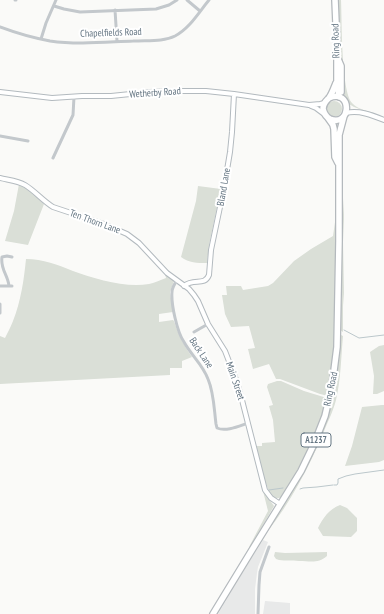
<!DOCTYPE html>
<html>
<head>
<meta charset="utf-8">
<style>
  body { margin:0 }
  canvas { display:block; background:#fafaf8 }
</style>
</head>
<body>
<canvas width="384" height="614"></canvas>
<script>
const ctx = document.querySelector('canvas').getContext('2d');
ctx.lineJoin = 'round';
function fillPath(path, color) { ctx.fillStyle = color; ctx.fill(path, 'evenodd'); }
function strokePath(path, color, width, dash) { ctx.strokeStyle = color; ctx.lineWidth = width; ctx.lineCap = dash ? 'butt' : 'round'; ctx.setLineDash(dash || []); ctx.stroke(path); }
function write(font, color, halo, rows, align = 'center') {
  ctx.font = font + ' "PT Sans Narrow",sans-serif'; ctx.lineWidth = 4; ctx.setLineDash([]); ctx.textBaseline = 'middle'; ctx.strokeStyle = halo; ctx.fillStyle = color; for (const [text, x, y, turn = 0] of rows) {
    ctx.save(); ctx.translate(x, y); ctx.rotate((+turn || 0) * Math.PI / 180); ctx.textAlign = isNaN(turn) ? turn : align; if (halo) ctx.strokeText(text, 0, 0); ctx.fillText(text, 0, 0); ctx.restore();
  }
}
fillPath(new Path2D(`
  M 263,540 L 268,542 L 258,567 L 257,573 L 255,589 L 255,614 L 218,614 L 247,565 Z
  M 265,601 L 290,603 L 290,614 L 263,614 Z`), '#e8e9e9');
fillPath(new Path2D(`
  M 337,0 L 341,0 C 342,20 341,90 352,103 C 357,109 367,111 374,113 L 373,114 L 354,107 L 349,104 L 345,98 L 342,90 L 341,50 Z
  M326 109a8 8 0 1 1 16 0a8 8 0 1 1-16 0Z
  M 19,184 L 25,186 L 44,204 L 28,245 L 5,241 L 14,211 Z
  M 198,186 L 221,189 L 209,245 L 207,263 C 197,263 189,263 181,257 L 196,201 Z
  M 344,198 L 344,219 L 343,242 L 344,293 L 343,306 L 343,332 L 340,330 L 341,306 L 342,298 L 342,231 Z
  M 336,215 L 338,221 L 335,244 L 337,275 L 336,337 L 334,364 L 328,396 L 320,394 L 280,379 L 276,379 L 269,364 L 253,369 L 248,349 L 255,348 L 249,326 L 231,327 L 225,314 L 222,295 L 227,295 L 226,286 L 241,286 L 243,290 L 268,286 L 273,283 L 294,261 L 311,249 L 333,236 Z
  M 26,259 C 43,259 58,265 73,271 C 95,279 125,288 149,284 C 154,283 160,280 166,278 L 165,274 C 169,276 173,278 174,281 L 170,292 L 173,312 L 159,314 L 159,322 L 173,320 L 174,321 C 179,336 183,344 192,357 L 182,361 L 182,368 L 170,368 L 170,375 L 0,384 L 0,336 L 5,338 C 8,332 11,326 13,321 C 21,301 24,279 26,259 Z
  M 341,335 L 343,336 C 341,357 341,379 336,400 C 333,412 327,423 323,434 C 308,469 290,503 267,532 L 266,530 L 305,467 L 335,381 L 339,359 L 340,336 Z
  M 384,345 L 384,391 L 377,394 L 373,394 L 374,376 L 370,352 L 379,346 Z
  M 277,381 L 281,381 L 304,391 L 327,398 L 316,434 L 308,452 L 282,497 L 279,498 L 275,498 L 270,494 L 261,470 L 255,446 L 262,446 L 262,443 L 275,442 L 273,420 L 269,406 L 273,405 L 267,387 L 268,384 Z
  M 382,405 L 384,405 L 384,460 L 379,462 L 345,466 L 352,446 L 362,407 Z
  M 263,491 L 274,506 L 251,546 L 249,547 L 268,511 Z
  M 340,505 L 347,508 L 357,518 L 357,531 L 351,537 L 323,536 L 318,528 C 323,518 329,509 340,505 Z
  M 275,552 L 285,553 L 327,552 L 327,556 C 318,564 310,561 299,561 C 292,560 286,561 279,560 L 276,559 L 274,556 Z`), '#dadfd7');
strokePath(new Path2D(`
  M 344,330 L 359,338 L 384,335
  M 334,485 L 337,485 L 338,483 L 338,479 L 346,476 L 355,474 L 384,470
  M 300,489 L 303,488 L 317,487 L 333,485
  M 269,490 L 283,488`), '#bbc7cb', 1);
const secondary = new Path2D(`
  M 0,92 L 52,98 L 82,96 L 111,96 L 150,92 L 172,91 L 206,91 L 234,94 L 309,105 L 320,104 L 325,103
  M 311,106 L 316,108 L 324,114
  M 346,113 C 359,110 372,115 384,120
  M 0,178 C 8,180 18,181 25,185 C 35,191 43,201 53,207 L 104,224 L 127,234 L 139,243 L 167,273 L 189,289 L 194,295 L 198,301 L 208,324 L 225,351 L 237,382 L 242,400 L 265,490 L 271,498 L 280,504
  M 184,286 C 194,277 204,287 209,275 L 211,250 L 224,188 L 230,152 L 232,132 L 234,94`);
const highway = new Path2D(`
  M 335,0 L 337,47 L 337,81 L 339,97
  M 338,59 L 341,66 L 341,92
  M 329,98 C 353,88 351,128 330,119 C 326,117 324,113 323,109 C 323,103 326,101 329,98 C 332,94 334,88 336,83
  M 328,118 L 333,125 L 334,129 L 335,157 L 338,163
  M 213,614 L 252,550 L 301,471 L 314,444 L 325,416 L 332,386 L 337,347 L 339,241 L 339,135 L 344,116`);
strokePath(secondary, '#b3babf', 6);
strokePath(highway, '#b4b9bd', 8);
strokePath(new Path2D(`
  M 15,0 L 16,0
  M 187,0 L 200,11
  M 54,6 L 64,9 L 80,12 L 156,9 L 169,5 L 177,0
  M 115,10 L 117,41
  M 0,27 C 16,33 33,38 50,41 C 78,45 106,42 133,41 C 147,40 163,42 175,36 C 190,28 199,12 209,0
  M 41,39 L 46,23 L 56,0
  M 0,136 L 28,141
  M 53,158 L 73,115 L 74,97
  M 177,280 C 175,284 172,287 172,292 C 171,304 177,332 184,342 C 191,355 203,365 208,379 C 214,393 214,409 216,424 L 217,428 C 226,432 239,426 248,423
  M 0,286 L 12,286
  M 9,286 C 8,275 0,269 2,257 L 7,256 L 12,257
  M 0,304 L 0,313
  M 194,332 L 208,324
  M 258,614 L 259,585 L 260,572 L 269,547`), '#c3c8cc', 3);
strokePath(secondary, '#fff', 4);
strokePath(highway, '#fff', 5.5);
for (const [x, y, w] of [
  [316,440,30]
]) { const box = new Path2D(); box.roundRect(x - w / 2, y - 7, w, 14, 3); ctx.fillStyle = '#fff'; ctx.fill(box); strokePath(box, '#657683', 1); }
write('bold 9px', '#657683', null, [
  ["A1237",316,440]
]);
write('10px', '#657683', '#fff', [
  ["Chapelfields Road",111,33,-2],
  ["Ring Road",336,41,-92],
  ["Wetherby Road",155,93,-4],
  ["Bland Lane",224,187,-80],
  ["Ten Thorn Lane",95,222,20],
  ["Back Lane",201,353,56],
  ["Main Street",235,381,71],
  ["Ring Road",331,389,-78]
]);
</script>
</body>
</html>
